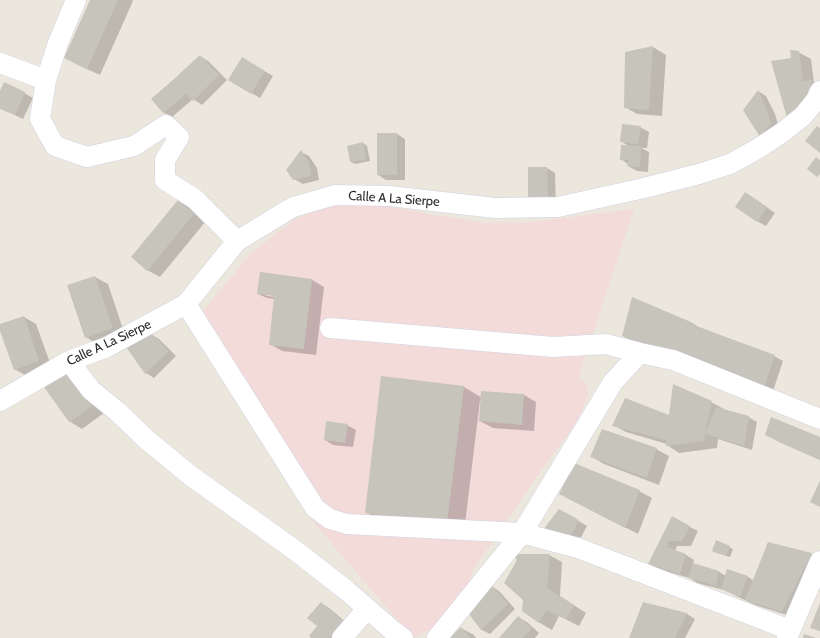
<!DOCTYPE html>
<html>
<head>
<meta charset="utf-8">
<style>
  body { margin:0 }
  canvas { display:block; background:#ece7dc }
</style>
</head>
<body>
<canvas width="820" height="638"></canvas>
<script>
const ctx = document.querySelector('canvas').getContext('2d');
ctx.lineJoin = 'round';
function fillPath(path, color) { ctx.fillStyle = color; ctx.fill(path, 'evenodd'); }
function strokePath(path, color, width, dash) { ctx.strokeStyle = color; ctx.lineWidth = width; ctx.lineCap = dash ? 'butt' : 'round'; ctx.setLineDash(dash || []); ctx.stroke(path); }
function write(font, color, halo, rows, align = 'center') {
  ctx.font = font + ' Cabin,sans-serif'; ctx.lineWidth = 3.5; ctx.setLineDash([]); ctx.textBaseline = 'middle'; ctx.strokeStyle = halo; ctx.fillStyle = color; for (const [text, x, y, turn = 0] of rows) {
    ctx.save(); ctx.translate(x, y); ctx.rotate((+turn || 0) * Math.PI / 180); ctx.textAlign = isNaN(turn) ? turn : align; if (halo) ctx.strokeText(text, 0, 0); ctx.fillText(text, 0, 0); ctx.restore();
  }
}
fillPath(new Path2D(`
  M 368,202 L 428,214 L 486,223 L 532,222 L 634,209 L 579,377 L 587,386 L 588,395 L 577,422 L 535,479 L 473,570 L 458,615 L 413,638 L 313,522 L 223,381 L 191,326 L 251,253 L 295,219 L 334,204 Z`), '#f3dbd9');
fillPath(new Path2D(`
  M 91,0 L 132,0 L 133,1 L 100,75 L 78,65 L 65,58 Z
  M 653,47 L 666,55 L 662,116 L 637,114 L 625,107 L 626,53 Z
  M 798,52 L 811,59 L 814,83 L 820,86 L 788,117 L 792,59 Z
  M 200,56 L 208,61 L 227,80 L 202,105 L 193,99 L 172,117 L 163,112 Z
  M 242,58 L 273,76 L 260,98 L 229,80 Z
  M 758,91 L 766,96 L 775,114 L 779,128 L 761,136 Z
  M 24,93 L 33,98 L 23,119 L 0,108 L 0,94 Z
  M 640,127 L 649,132 L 647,148 L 641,148 L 649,152 L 648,172 L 637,171 L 628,166 L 628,164 L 621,159 L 630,147 L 621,141 Z
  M 397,134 L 405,139 L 405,180 L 386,180 L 378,175 Z
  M 363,143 L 367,146 L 370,161 L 355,164 L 351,162 Z
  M 301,152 L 309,156 L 317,168 L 319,180 L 303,184 L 294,179 Z
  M 529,168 L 547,168 L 555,173 L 556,210 Z
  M 754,198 L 775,213 L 766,226 L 757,221 Z
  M 178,201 L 191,208 L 206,221 L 160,277 L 147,270 Z
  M 95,277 L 108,284 L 125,335 L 98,345 L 86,337 Z
  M 312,280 L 324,287 L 316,355 L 282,351 L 270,344 L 275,299 L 267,298 L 258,294 ZM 266,294 L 279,295 L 279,297 L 266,296 Z
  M 24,317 L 36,324 L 52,368 L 27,376 L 14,369 L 0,328 L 0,325 Z
  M 690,322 L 699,327 L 774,356 L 783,361 L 773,391 L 632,340 Z
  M 150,334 L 159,339 L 176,356 L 154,378 L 146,373 Z
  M 382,377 L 464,387 L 482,398 L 524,395 L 536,402 L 534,431 L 493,428 L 480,421 L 482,400 L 480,400 L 464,532 L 382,522 L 366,512 Z
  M 81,379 L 104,413 L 82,429 L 69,421 Z
  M 711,402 L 724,409 L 724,410 L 748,417 L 757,422 L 752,450 L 718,439 L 717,448 L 679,453 L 667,445 L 667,444 L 626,432 L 613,425 L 670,417 Z
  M 347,425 L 356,430 L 353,447 L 333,445 L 325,440 Z
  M 767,435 L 820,438 L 820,460 L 779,442 Z
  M 656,449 L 669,456 L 659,485 L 604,464 L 592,457 Z
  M 639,491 L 652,498 L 638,534 L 560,494 Z
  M 559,510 L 587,526 L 579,541 L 553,535 Z
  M 672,518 L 698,531 L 691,546 L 677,546 L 675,551 L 686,555 L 694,560 L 693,564 L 719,572 L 726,576 L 728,570 L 748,577 L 754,581 L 768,543 L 812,554 L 820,559 L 790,616 L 755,605 L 724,590 L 697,583 L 690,578 L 657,569 L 649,564 Z
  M 717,541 L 733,549 L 730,557 L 717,553 L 713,551 Z
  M 549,555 L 562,562 L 560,596 L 586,613 L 579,626 L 559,616 L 552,630 L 540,623 L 523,610 Z
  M 491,586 L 499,591 L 515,609 L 490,634 L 482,630 L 467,610 Z
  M 321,603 L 329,608 L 354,629 L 313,638 L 318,626 Z
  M 644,603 L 687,614 L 695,619 L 685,638 L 630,638 Z
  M 518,617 L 527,622 L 539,633 L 535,638 L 500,638 Z
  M 461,628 L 474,635 L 476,638 L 450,638 Z`), '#0003');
fillPath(new Path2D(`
  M 90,0 L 118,0 L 87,69 L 64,58 Z
  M 653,46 L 649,110 L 624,108 L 625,52 Z
  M 790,50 L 799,51 L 803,81 L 812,80 L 809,92 L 787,118 L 771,61 L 791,58 Z
  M 200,55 L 219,75 L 193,101 L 186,94 L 163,113 L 151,99 L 174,79 Z
  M 242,57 L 265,71 L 251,94 L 228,80 Z
  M 4,82 L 25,92 L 15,115 L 0,109 L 0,91 Z
  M 758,90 L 766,108 L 771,123 L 760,137 L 743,110 Z
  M 622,124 L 641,126 L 638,144 L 620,142 Z
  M 817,126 L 820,128 L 820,153 L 805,141 Z
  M 377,133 L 397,133 L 397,175 L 377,175 Z
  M 363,142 L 366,160 L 350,162 L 347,146 Z
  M 621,145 L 641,146 L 640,167 L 627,166 L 628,160 L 620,160 Z
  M 301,150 L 309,162 L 311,176 L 293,180 L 286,170 Z
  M 816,157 L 820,160 L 820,174 L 817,177 L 807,169 Z
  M 528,167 L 547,167 L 548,206 L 528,206 Z
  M 745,192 L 767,207 L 757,222 L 735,207 Z
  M 178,200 L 194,214 L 147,271 L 131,257 Z
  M 260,272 L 312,279 L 304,349 L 269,345 L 274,296 L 257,294 Z
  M 95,276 L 113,328 L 85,338 L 67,285 Z
  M 632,297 L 691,322 L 690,324 L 775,355 L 764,387 L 676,361 L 622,336 Z
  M 24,316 L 39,361 L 14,370 L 0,331 L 0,324 Z
  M 150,332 L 169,351 L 145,374 L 124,344 Z
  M 68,370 L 92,406 L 69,422 L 44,387 Z
  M 381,376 L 464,386 L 447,523 L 365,513 Z
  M 673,384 L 712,401 L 705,434 L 716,407 L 749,416 L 744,446 L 705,434 L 704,441 L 666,446 L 666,440 L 612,426 L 625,398 L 669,415 Z
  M 481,391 L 524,394 L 522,425 L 479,421 Z
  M 771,417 L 820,437 L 820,460 L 765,435 Z
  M 326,421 L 348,424 L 345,443 L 324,440 Z
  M 602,429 L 657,448 L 647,478 L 590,457 Z
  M 574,463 L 640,490 L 625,528 L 559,494 Z
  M 820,481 L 820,507 L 810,502 Z
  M 559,509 L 579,520 L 570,537 L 543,530 Z
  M 672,516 L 690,526 L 682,541 L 668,541 L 667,547 L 686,554 L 680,574 L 648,564 Z
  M 716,540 L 730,546 L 726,556 L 712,551 Z
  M 768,542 L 812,553 L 782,612 L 745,600 Z
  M 512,554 L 550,554 L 547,588 L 574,605 L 566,619 L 546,610 L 539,623 L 522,611 L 523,600 L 504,583 L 517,560 Z
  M 693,563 L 719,571 L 716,586 L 688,578 Z
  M 727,569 L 748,576 L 740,597 L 721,589 Z
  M 491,585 L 508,604 L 481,630 L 466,610 Z
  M 321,602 L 346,624 L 333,638 L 311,638 L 309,636 L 317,626 L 307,618 Z
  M 643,602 L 687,613 L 675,638 L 629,638 Z
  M 820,603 L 820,631 L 810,628 Z
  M 518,616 L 532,628 L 523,638 L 499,638 Z
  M 461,627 L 471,638 L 449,638 Z
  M 804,634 L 816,638 L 803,638 Z`), '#c7c4bb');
const minor = new Path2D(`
  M 76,0 L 58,43 L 46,80 L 40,119 L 55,146 L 87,157 L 134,146 L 166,125 L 179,137 L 165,160 L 165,180 L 195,199 L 237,241
  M 0,63 L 46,80
  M 186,304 L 315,508 L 330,519 L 347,524 L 522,533 L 578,548 L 790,630
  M 330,328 L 553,347 L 606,344 L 640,353 L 673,360 L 820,419
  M 69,361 L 91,390 L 118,412 L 146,439 L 191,476 L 296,551 L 346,590 L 392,630 L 403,638
  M 0,401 L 69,361 L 107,347 L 186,304 L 237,241 L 293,207 L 335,195 L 389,196 L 495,208 L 558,207 L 644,188 L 699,174 L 730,164 L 759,148 L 783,132 L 803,116 L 816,100 L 820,91
  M 342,638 L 367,609
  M 437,638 L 522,533 L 613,382 L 640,353
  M 787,638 L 820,561`);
strokePath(minor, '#d1d1e2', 21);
strokePath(minor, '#fff', 20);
write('13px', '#2a2a2a', '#fff', [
  ["Calle A La Sierpe",394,199,4],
  ["Calle A La Sierpe",109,343,-25]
]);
</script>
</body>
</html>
